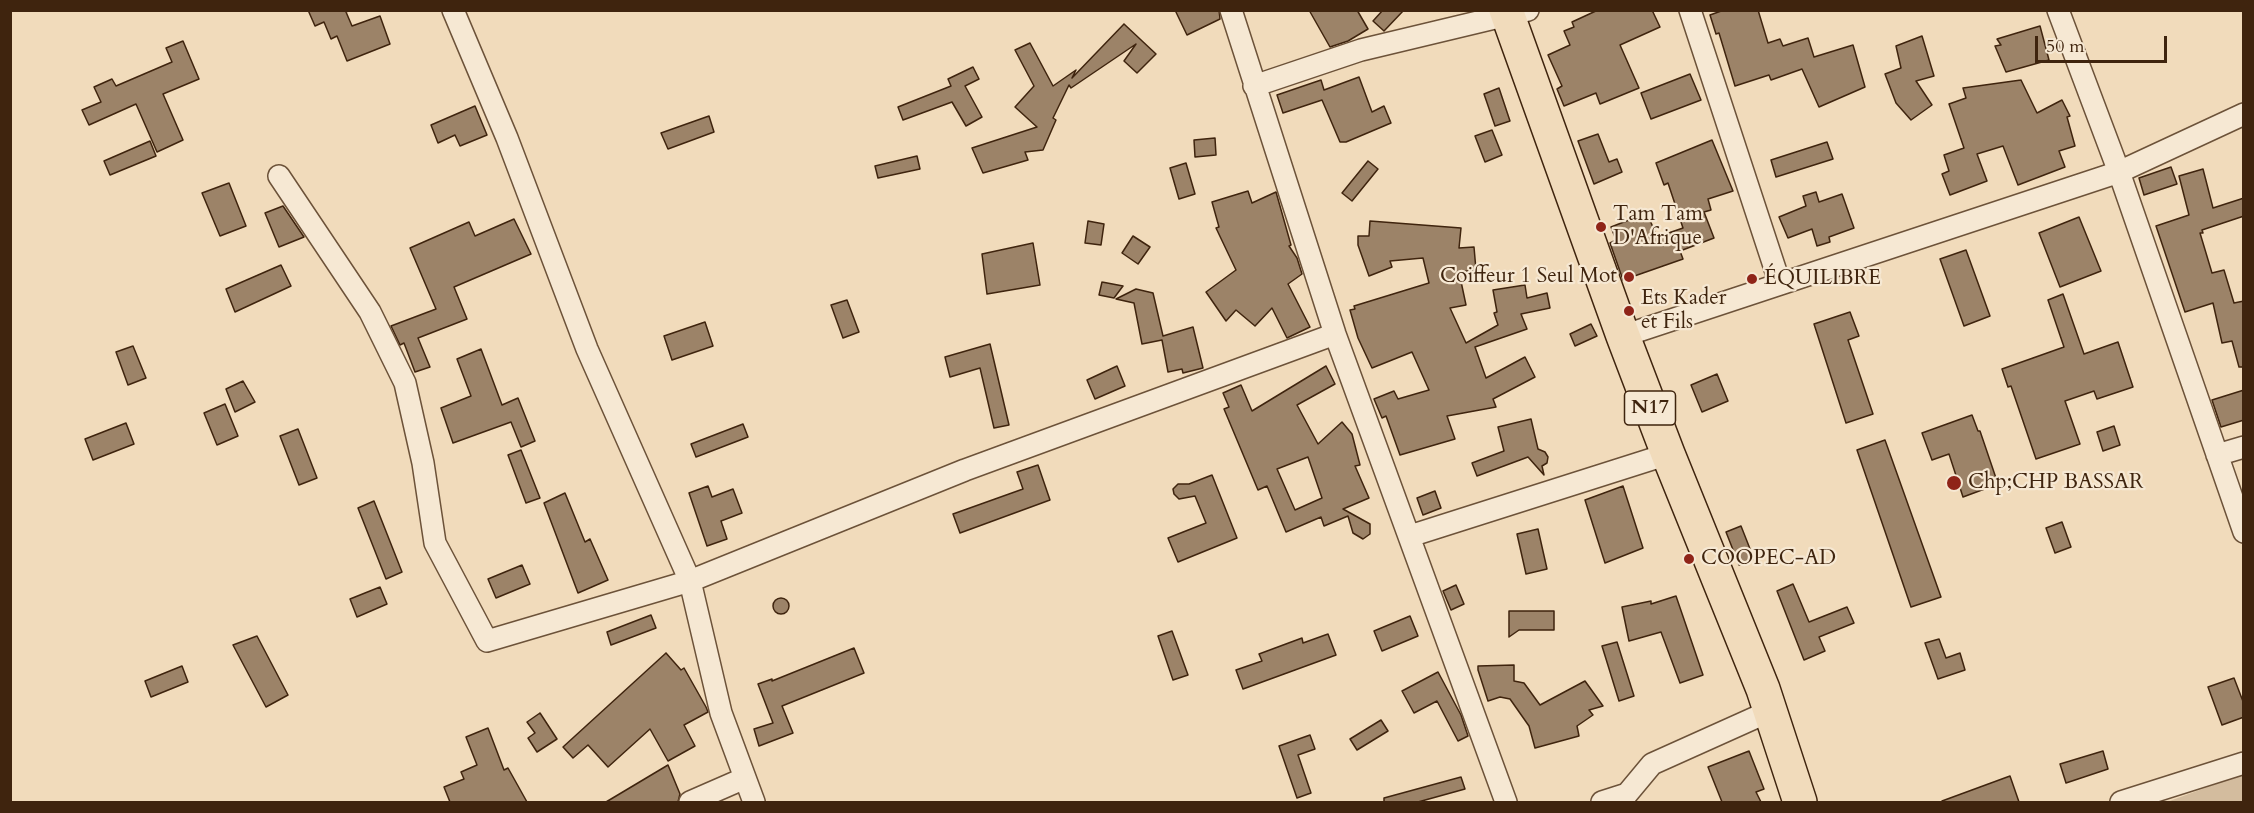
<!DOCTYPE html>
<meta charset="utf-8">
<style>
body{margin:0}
#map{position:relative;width:2254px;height:813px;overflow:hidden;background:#f1dbbb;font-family:Cardo,serif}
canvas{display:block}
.frame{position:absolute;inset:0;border:12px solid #3f240e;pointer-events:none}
.scale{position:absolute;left:2035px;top:36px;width:132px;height:27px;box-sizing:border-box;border:3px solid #3f240e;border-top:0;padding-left:8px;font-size:18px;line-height:21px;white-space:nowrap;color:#3f240e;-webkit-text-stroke:4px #f6e8d3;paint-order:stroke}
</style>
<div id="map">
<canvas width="2254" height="813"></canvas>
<div class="frame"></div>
<div class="scale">50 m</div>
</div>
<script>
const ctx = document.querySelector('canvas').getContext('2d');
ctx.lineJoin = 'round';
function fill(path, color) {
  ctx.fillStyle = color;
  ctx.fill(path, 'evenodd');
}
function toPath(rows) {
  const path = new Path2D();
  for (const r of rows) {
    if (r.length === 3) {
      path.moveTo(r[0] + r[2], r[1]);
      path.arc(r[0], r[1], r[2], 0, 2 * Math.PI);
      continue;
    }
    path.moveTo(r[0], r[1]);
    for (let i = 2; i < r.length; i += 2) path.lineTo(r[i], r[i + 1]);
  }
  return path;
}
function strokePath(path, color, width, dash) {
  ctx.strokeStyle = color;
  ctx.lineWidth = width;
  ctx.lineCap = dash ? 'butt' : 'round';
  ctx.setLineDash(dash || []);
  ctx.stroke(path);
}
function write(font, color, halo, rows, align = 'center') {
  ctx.font = font + ' Cardo,serif';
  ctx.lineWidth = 4.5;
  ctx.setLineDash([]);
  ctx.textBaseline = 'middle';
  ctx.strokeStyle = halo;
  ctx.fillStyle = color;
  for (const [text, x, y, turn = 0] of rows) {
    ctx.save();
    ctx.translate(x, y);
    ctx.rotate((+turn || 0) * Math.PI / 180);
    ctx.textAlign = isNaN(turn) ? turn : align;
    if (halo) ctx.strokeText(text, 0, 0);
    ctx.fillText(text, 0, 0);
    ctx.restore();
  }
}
fill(toPath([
 [2243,774,2243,802,2167,802]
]), '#d3bc9e');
const building = toPath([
 [308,10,350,10,346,12,352,26,380,16,390,44,347,61,337,36,331,39,324,22,315,26,308,10],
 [1175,10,1219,10,1220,19,1187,35,1175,10],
 [1309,10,1357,10,1368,29,1348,41,1330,47,1309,10],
 [1383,10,1404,10,1384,31,1373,21,1383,10],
 [1598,10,1652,10,1660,27,1620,45,1639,88,1600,104,1596,93,1564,106,1557,89,1562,86,1548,55,1570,45,1564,31,1574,27,1572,22,1598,10],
 [1724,10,1758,10,1768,43,1780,39,1783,46,1808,38,1814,57,1853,45,1865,87,1819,107,1802,69,1771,80,1769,75,1735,86,1719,33,1716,34,1710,15,1724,10],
 [1124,24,1156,54,1137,73,1124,61,1136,44,1071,88,1069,85,1053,118,1056,120,1043,150,1025,152,1028,160,983,173,972,148,1037,127,1015,107,1034,86,1015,50,1030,43,1053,86,1076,70,1072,78,1124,24],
 [2040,26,2049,60,2006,72,1995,46,2001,45,1997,39,2040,26],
 [1922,36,1934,76,1916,81,1932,105,1911,120,1896,103,1885,74,1901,68,1896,46,1922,36],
 [183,41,199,79,163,94,183,140,157,152,136,104,89,125,82,110,101,102,94,87,112,79,116,86,172,62,166,48,183,41],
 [973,67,979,79,965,86,982,117,966,126,952,102,903,120,898,107,951,86,948,79,973,67],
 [1690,74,1701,100,1651,119,1641,93,1690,74],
 [1359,77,1372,112,1384,106,1391,123,1346,142,1340,142,1322,100,1283,113,1277,95,1321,80,1324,90,1359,77],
 [2021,80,2037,113,2062,100,2070,116,2067,117,2075,146,2059,151,2065,167,2018,185,2003,146,1977,154,1987,181,1950,195,1942,174,1949,171,1944,155,1964,148,1949,104,1966,98,1963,88,2021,80],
 [1499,88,1510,121,1495,126,1484,94,1499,88],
 [475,106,487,135,460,146,455,135,438,143,431,125,475,106],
 [709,116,714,132,668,149,661,133,709,116],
 [1492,130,1502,155,1485,162,1475,136,1492,130],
 [1598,134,1609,162,1617,159,1622,172,1594,184,1578,141,1598,134],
 [1215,138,1216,155,1195,157,1194,140,1215,138],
 [1712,140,1733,191,1708,199,1711,210,1704,212,1714,238,1680,251,1683,259,1623,280,1610,243,1616,240,1611,227,1647,213,1657,237,1683,228,1668,183,1664,185,1656,163,1712,140],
 [150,141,156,156,110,175,104,161,150,141],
 [1827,142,1833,159,1776,177,1771,160,1827,142],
 [917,156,920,169,878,178,875,166,917,156],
 [1368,161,1378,169,1352,201,1342,193,1368,161],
 [1186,163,1195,194,1179,199,1170,168,1186,163],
 [2171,167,2177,184,2144,195,2139,178,2171,167],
 [2203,169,2213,208,2244,198,2244,216,2202,230,2203,233,2200,233,2212,273,2224,270,2234,303,2244,301,2244,367,2239,367,2232,341,2222,343,2213,303,2185,312,2156,226,2189,215,2179,176,2203,169],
 [229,183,246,226,220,236,202,193,229,183],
 [1248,191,1252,203,1276,192,1291,245,1289,246,1297,258,1302,274,1288,284,1310,327,1287,338,1272,308,1255,326,1236,310,1226,321,1206,292,1236,270,1216,228,1219,227,1212,202,1248,191],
 [1816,192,1819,202,1842,194,1854,228,1829,237,1830,242,1817,246,1812,229,1788,238,1779,217,1806,206,1803,196,1816,192],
 [283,206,304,237,279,247,265,213,283,206],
 [2079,217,2101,271,2060,287,2039,233,2079,217],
 [514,219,531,254,454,287,467,319,418,338,430,367,415,372,404,343,400,345,391,326,436,309,410,248,469,222,475,236,514,219],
 [1088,221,1104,224,1101,245,1085,243,1088,221],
 [1370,221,1461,228,1459,248,1474,247,1476,270,1459,272,1466,305,1450,308,1466,343,1498,325,1494,313,1497,312,1493,290,1525,285,1527,298,1547,293,1550,308,1521,314,1527,329,1475,347,1486,378,1525,357,1535,377,1493,399,1496,407,1447,416,1455,439,1400,455,1386,416,1382,418,1374,399,1394,391,1398,399,1429,390,1412,352,1372,368,1358,338,1350,310,1355,309,1354,306,1429,283,1423,258,1390,261,1392,267,1369,276,1358,245,1358,236,1369,236,1370,221],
 [1133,236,1150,247,1138,264,1122,253,1133,236],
 [1033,243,1040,285,987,294,982,254,1033,243],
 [1966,250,1990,316,1964,326,1940,259,1966,250],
 [281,265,291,286,235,312,226,289,281,265],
 [1102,282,1123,286,1114,298,1099,295,1102,282],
 [1136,289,1153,293,1163,336,1193,327,1203,368,1183,373,1182,369,1168,372,1162,340,1142,344,1134,303,1116,299,1136,289],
 [2063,294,2084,354,2118,342,2133,387,2097,399,2094,391,2065,401,2080,444,2036,459,2011,386,2008,387,2002,369,2064,347,2048,300,2063,294],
 [847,300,859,332,843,338,831,305,847,300],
 [1850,312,1859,336,1848,340,1873,414,1846,423,1814,324,1850,312],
 [705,322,713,346,672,360,664,336,705,322],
 [1591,324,1597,336,1575,346,1570,334,1591,324],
 [990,344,1009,425,994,428,980,368,950,377,945,357,990,344],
 [133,346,146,378,128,385,116,352,133,346],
 [481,349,502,405,518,398,535,441,521,447,511,422,453,443,441,408,471,396,457,359,481,349],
 [1117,366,1125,386,1095,399,1087,380,1117,366],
 [1326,366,1335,384,1297,405,1318,444,1342,422,1352,434,1360,465,1355,466,1369,498,1343,509,1370,524,1370,534,1363,539,1353,533,1348,516,1324,526,1321,517,1286,532,1267,486,1258,490,1224,409,1229,407,1223,393,1241,385,1252,411,1326,366],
 [1308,457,1322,498,1295,510,1277,469,1308,457],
 [1717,374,1728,401,1702,412,1691,385,1717,374],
 [243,381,255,402,235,412,226,389,243,381],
 [2244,390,2244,420,2221,427,2212,400,2244,390],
 [225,404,238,436,217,445,204,413,225,404],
 [1972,415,1978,431,1980,431,1998,484,1963,497,1949,454,1932,460,1922,433,1972,415],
 [1531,419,1538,449,1545,452,1548,457,1547,463,1542,466,1544,475,1528,457,1477,476,1472,463,1504,451,1498,427,1531,419],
 [126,423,134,444,93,460,85,439,126,423],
 [743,424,748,437,696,457,691,444,743,424],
 [2114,426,2120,445,2103,451,2097,432,2114,426],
 [298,429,317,478,299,485,280,436,298,429],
 [1885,440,1941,597,1911,607,1857,450,1885,440],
 [521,450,540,498,526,503,508,455,521,450],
 [1038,465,1050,500,960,533,953,514,1023,489,1017,472,1038,465],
 [1212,475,1237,538,1178,562,1168,538,1206,523,1195,496,1179,499,1174,494,1173,489,1178,484,1189,484,1212,475],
 [708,486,712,497,733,489,742,513,721,521,727,539,707,546,689,493,708,486],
 [1623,486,1643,548,1605,563,1585,500,1623,486],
 [1435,491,1441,508,1423,515,1417,498,1435,491],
 [565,493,585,542,590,539,608,580,578,593,544,503,565,493],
 [374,501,402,572,386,579,358,508,374,501],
 [2062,522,2071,547,2055,553,2046,528,2062,522],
 [1741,526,1754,559,1739,565,1726,532,1741,526],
 [1538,529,1547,569,1526,574,1517,534,1538,529],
 [522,565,530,584,496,598,488,579,522,565],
 [1793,584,1809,622,1847,607,1854,623,1819,637,1825,651,1804,660,1777,591,1793,584],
 [1456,585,1464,604,1451,610,1443,591,1456,585],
 [380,587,387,604,357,617,350,599,380,587],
 [1676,596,1703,675,1680,683,1661,632,1629,641,1622,607,1651,601,1651,604,1676,596],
 [781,606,8],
 [1509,611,1554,611,1554,630,1519,630,1509,637,1509,611],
 [651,615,656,628,611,645,607,632,651,615],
 [1410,616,1418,636,1382,651,1374,631,1410,616],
 [1172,631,1188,675,1173,680,1158,636,1172,631],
 [1328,634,1336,655,1243,689,1236,670,1262,661,1259,654,1302,638,1303,643,1328,634],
 [257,636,288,695,266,707,233,645,257,636],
 [1939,639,1946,658,1960,653,1965,670,1938,679,1925,643,1939,639],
 [1617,642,1634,696,1619,701,1602,646,1617,642],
 [854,648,864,673,782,706,793,733,759,746,754,729,773,723,758,684,772,679,772,681,854,648],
 [666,653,681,670,684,668,706,707,708,712,684,725,695,746,668,761,650,729,608,767,588,745,573,758,563,747,666,653],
 [1514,665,1514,681,1524,683,1540,705,1585,681,1603,706,1589,710,1593,715,1577,726,1579,736,1535,748,1529,726,1510,699,1500,697,1488,701,1478,670,1478,666,1514,665],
 [182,666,188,682,151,697,145,681,182,666],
 [1438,672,1461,715,1468,736,1458,741,1437,701,1414,713,1402,691,1438,672],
 [2234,678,2244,704,2244,717,2222,725,2208,687,2234,678],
 [540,713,557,739,537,752,528,738,535,733,527,722,540,713],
 [1381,720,1388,731,1357,750,1350,739,1381,720],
 [488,728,504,770,508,768,527,802,450,802,444,787,464,779,461,772,477,765,466,737,488,728],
 [1310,735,1315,749,1298,755,1311,793,1297,798,1279,746,1310,735],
 [1749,751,1764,789,1756,792,1761,802,1722,802,1708,767,1749,751],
 [2103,751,2108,769,2066,783,2060,764,2103,751],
 [668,765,680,794,678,802,606,802,668,765],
 [2010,776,2019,802,1942,802,1942,801,2010,776],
 [1461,777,1465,789,1418,802,1384,802,1384,798,1461,777]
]);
fill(building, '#9c8368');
strokePath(building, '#3f240e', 1.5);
const minor = toPath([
 [453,10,507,138,587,349,690,581,721,713,754,802],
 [1231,10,1335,334,1506,802],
 [1690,10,1780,284],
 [2058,10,2119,172,2244,532],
 [1254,86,1361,50,1528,10],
 [279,176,370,312,405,383,423,463,435,543,487,641,690,581,965,470,1335,334],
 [1623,336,2119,172,2244,114],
 [2217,455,2244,447],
 [1410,536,1668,454],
 [690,802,745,778],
 [1602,802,1627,794,1652,764,1770,711],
 [2121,802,2244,763]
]);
const primary = toPath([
 [1506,10,1623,336,1668,454,1763,689,1800,802]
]);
strokePath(minor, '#6c5239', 24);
strokePath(primary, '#3f240e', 36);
strokePath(minor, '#f6e8d3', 21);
strokePath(primary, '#f1dbbb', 33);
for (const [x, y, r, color] of [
 [1601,227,6,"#8f2418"],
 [1629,277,6,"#8f2418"],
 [1752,279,6,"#8f2418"],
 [1629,311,6,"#8f2418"],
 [1954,483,8,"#8f2418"],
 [1689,559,6,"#8f2418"]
]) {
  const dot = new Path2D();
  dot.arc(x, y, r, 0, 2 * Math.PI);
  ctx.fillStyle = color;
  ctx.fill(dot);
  strokePath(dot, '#f6e8d3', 2);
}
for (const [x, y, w] of [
 [1650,408,51]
]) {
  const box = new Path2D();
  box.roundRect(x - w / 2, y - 17, w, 34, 4.5);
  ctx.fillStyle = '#f6e8d3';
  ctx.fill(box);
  strokePath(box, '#3f240e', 1.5);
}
write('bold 20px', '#3f240e', null, [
 ["N17",1650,408]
]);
write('21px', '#3f240e', '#f6e8d3', [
 ["Tam Tam",1613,215],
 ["D'Afrique",1613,239],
 ["Coiffeur 1 Seul Mot",1617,277,"right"],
 ["ÉQUILIBRE",1764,279],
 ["Ets Kader",1641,299],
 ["et Fils",1641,323],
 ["Chp;CHP BASSAR",1968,483],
 ["COOPEC-AD",1701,559]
], 'left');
</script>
